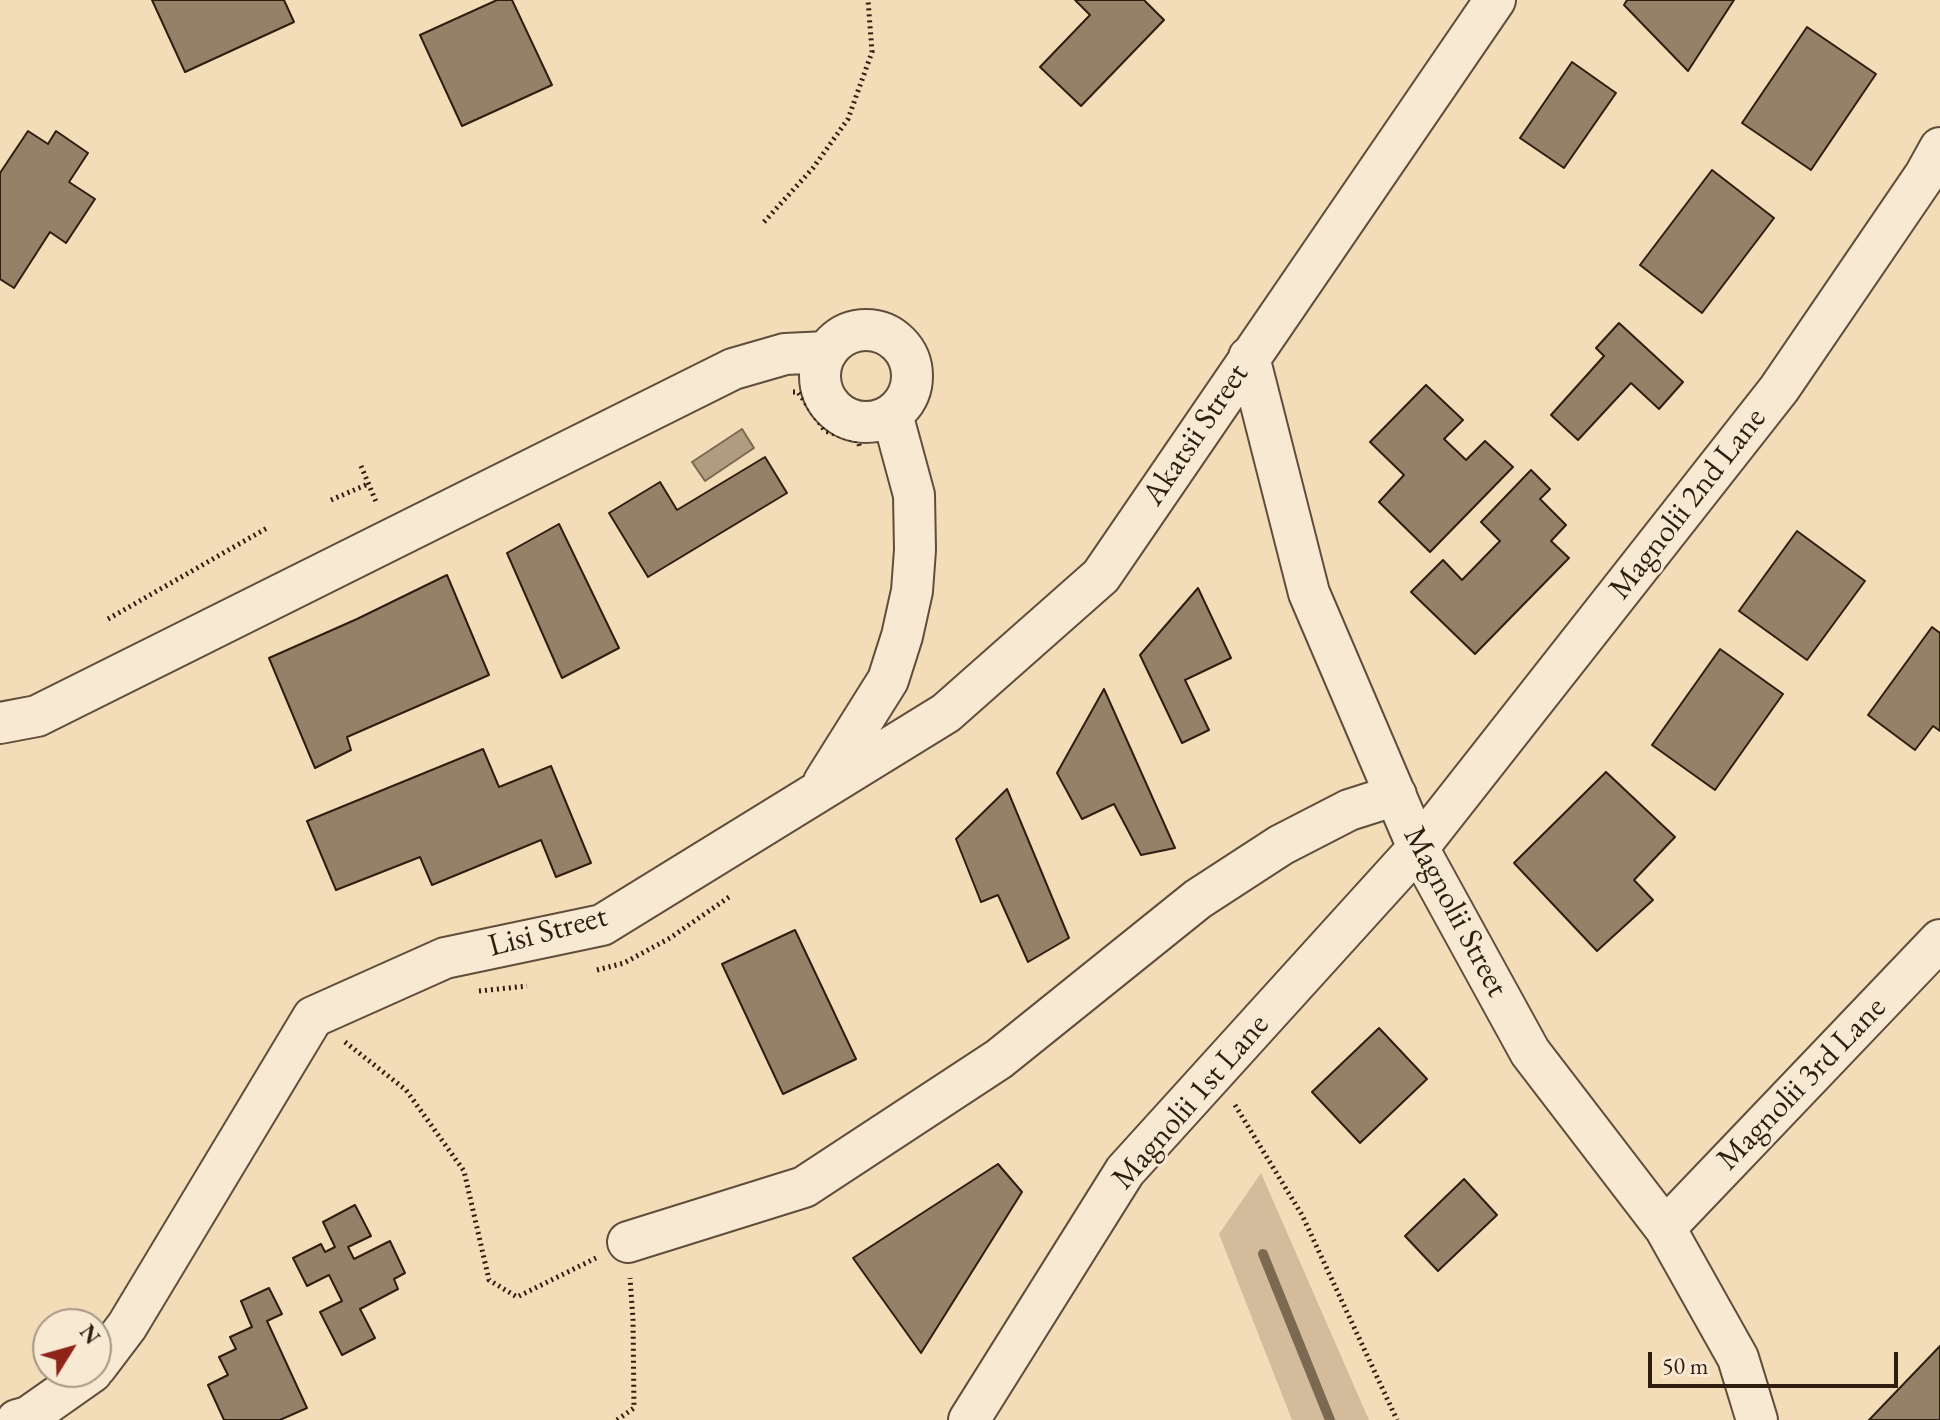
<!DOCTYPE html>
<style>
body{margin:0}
#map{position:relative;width:1940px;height:1420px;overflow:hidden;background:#f3ddb9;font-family:"EB Garamond",serif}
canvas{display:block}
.north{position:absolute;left:32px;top:1308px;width:80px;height:80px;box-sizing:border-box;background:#f7e9d2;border:2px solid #a79784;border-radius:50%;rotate:53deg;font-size:22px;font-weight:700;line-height:32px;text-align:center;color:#2f1d0f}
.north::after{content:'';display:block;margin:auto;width:28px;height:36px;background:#8f2418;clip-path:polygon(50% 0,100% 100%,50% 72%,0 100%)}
.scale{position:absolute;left:1648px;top:1352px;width:250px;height:36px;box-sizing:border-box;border:4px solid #2f1d0f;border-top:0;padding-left:10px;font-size:24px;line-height:28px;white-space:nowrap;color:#2f1d0f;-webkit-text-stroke:6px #f7e9d2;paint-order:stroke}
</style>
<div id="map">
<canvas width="1940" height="1420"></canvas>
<div class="north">N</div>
<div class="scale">50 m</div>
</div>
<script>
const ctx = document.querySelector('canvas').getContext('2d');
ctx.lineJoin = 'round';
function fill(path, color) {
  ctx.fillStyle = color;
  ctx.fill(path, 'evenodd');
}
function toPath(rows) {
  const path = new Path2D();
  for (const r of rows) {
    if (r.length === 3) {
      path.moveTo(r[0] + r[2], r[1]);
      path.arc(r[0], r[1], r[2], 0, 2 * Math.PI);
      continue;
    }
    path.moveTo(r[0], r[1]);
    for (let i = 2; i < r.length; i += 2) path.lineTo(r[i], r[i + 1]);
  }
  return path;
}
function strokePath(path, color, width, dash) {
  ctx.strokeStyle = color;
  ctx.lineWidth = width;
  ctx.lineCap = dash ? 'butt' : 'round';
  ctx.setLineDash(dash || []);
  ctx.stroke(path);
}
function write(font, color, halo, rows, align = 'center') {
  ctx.font = font + ' "EB Garamond",serif';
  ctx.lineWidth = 6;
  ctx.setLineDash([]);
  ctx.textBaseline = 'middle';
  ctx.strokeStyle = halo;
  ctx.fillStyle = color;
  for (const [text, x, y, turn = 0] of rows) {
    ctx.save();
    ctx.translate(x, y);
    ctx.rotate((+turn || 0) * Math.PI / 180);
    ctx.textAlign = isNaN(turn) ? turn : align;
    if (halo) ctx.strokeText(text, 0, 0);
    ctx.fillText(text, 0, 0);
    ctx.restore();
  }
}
fill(toPath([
 [1261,1173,1369,1420,1292,1420,1219,1234]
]), '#d2bc9c');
const water = toPath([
 [742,429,754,448,705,481,692,462,742,429]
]);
fill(water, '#b09c7f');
strokePath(water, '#7c6952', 2);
strokePath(toPath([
 [1263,1254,1330,1420]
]), '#7c6952', 10);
const building = toPath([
 [152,0,284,0,294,22,185,72,152,0],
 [497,0,512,0,552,85,462,126,420,35,497,0],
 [1075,0,1144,0,1164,20,1081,106,1040,67,1090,15,1075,0],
 [1627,0,1734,0,1688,71,1624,5,1627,0],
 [1807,27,1876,74,1811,170,1742,123,1807,27],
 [1572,62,1616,93,1564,168,1520,138,1572,62],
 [28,131,48,144,56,131,88,153,69,182,95,199,66,243,50,232,14,288,0,279,0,173,28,131],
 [1712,170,1774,218,1702,313,1640,265,1712,170],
 [1619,323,1683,382,1659,409,1631,383,1578,440,1551,415,1604,356,1596,348,1619,323],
 [1426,385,1463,420,1444,439,1466,460,1485,441,1513,467,1430,552,1379,502,1404,475,1370,442,1426,385],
 [765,457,787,493,648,577,609,513,660,482,677,510,765,457],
 [1531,470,1550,489,1540,499,1566,525,1551,541,1569,558,1475,654,1411,592,1443,560,1462,580,1500,541,1481,522,1531,470],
 [559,524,619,648,562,678,507,553,559,524],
 [1797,531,1865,581,1807,660,1739,611,1797,531],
 [447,575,489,675,347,737,351,750,315,768,269,658,357,619,447,575],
 [1198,588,1231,658,1185,680,1209,730,1182,743,1140,655,1198,588],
 [1932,627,1940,633,1940,731,1933,726,1915,750,1868,715,1932,627],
 [1720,649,1783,694,1715,790,1652,745,1720,649],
 [1104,689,1175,848,1141,855,1114,804,1082,819,1057,773,1104,689],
 [483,749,499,787,551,766,591,863,556,877,541,840,432,885,420,857,336,890,307,821,483,749],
 [1606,772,1675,837,1634,880,1653,900,1597,951,1514,863,1606,772],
 [1007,789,1069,938,1028,962,998,895,981,902,956,839,1007,789],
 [795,930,856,1059,783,1094,722,964,795,930],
 [1379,1028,1427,1079,1360,1143,1312,1092,1379,1028],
 [998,1164,1022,1192,921,1353,853,1258,998,1164],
 [1464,1179,1497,1215,1438,1271,1405,1236,1464,1179],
 [355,1205,371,1236,348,1247,354,1259,390,1241,405,1273,394,1279,398,1289,360,1309,375,1338,342,1355,320,1312,342,1301,329,1275,307,1286,293,1258,321,1244,325,1252,335,1247,323,1222,355,1205],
 [269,1288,282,1314,267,1321,307,1408,280,1420,224,1420,208,1385,228,1375,219,1357,236,1349,230,1337,252,1327,241,1301,269,1288],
 [1940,1346,1940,1420,1869,1420,1940,1346]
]);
fill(building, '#958167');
strokePath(building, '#2f1d0f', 2);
const minor = toPath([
 [866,376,46],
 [1249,357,1309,593,1418,848,1530,1052,1665,1228,1738,1358,1757,1420],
 [0,723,37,716,733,369,785,354,827,352],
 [824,782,888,680,902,636,912,591,915,550,914,495,892,414],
 [1665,1228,1940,940],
 [628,1242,804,1187,999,1059,1198,899,1281,845,1349,810,1396,795],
 [96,1367,127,1326,313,1017,445,958,602,925,946,713,1101,576,1495,0],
 [17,1420,28,1417,92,1372],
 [969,1420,1125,1171,1418,848,1779,389,1925,175,1940,148]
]);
strokePath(minor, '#604d3a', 44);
strokePath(toPath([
 [764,222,813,168,848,119,872,52,868,0],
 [793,392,798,392,825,431,858,441,860,448],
 [361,466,377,504],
 [331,500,368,484],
 [108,619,267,528],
 [597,970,624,963,670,938,732,895],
 [479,991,527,986],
 [345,1042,406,1090,464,1171,489,1280,517,1297,596,1258],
 [1235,1105,1302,1215,1397,1420],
 [617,1420,634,1408,633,1319,630,1278]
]), '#2f1d0f', 5, [2, 4]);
strokePath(minor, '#f7e9d2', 40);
write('32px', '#2f1d0f', '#f7e9d2', [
 ["Akatsii Street",1196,435,-56],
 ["Magnolii 2nd Lane",1688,504,-52],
 ["Magnolii Street",1455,912,62],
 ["Lisi Street",548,932,-15],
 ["Magnolii 3rd Lane",1802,1084,-46],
 ["Magnolii 1st Lane",1191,1102,-49]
]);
</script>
